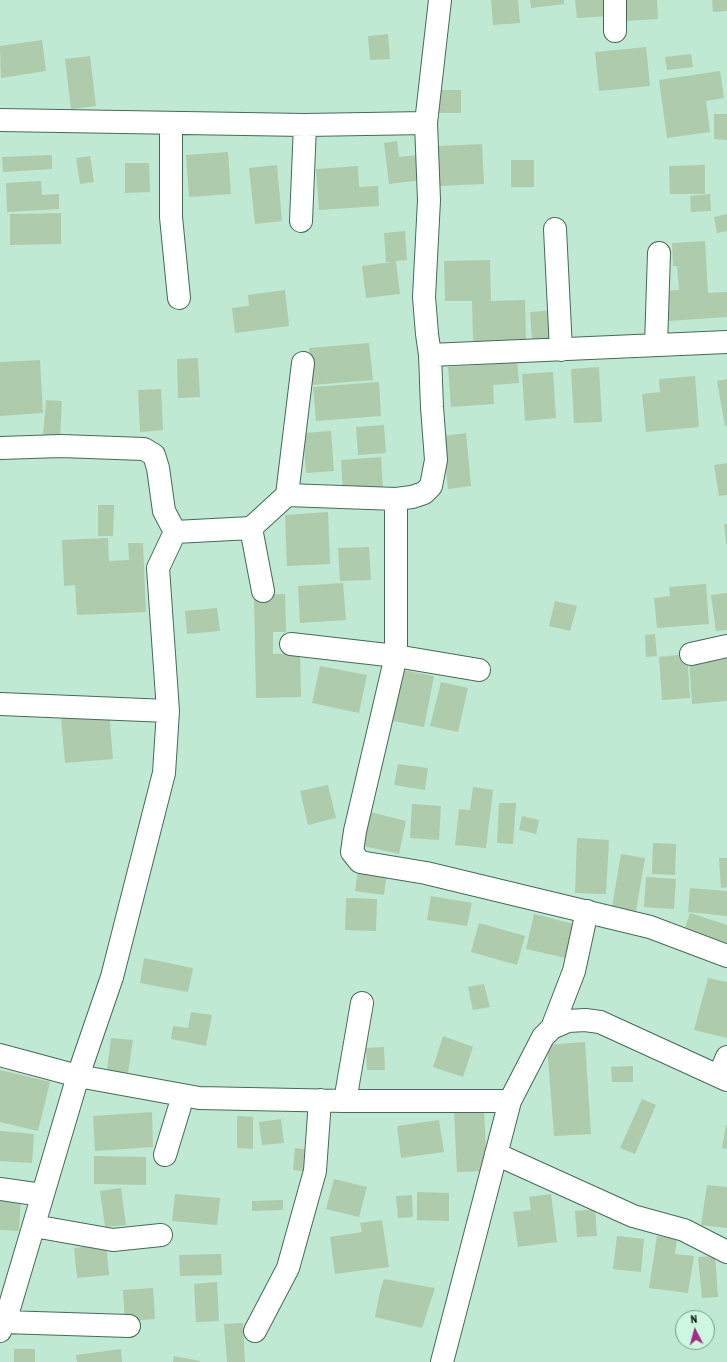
<!DOCTYPE html>
<style>
body{margin:0}
#map{position:relative;width:727px;height:1362px;overflow:hidden;background:#bfe9d3;font-family:"Archivo Narrow",sans-serif}
canvas{display:block}
.north{position:absolute;left:675px;top:1310px;width:40px;height:40px;box-sizing:border-box;background:#ccf7e0;border:1px solid #7b9a8a;border-radius:50%;rotate:354deg;font-size:11px;font-weight:700;line-height:16px;text-align:center;color:#020f08}
.north::after{content:'';display:block;margin:auto;width:14px;height:18px;background:#a52c82;clip-path:polygon(50% 0,100% 100%,50% 72%,0 100%)}
</style>
<div id="map">
<canvas width="727" height="1362"></canvas>
<div class="north">N</div>
</div>
<script>
const ctx = document.querySelector('canvas').getContext('2d');
ctx.lineJoin = 'round';
function fill(path, color) {
  ctx.fillStyle = color;
  ctx.fill(path, 'evenodd');
}
function toPath(rows) {
  const path = new Path2D();
  for (const r of rows) {
    path.moveTo(r[0], r[1]);
    for (let i = 2; i < r.length; i += 2) path.lineTo(r[i], r[i + 1]);
  }
  return path;
}
function strokePath(path, color, width, dash) {
  ctx.strokeStyle = color;
  ctx.lineWidth = width;
  ctx.lineCap = dash ? 'butt' : 'round';
  ctx.setLineDash(dash || []);
  ctx.stroke(path);
}
fill(toPath([
 [491,0,518,0,520,23,493,25],
 [530,0,564,0,564,4,531,8],
 [575,0,609,0,610,16,577,18],
 [623,0,657,0,658,19,624,21],
 [712,0,727,0,727,11,713,12],
 [388,34,390,59,370,60,368,36],
 [42,40,46,71,1,78,0,46],
 [646,47,650,86,599,91,595,52],
 [691,54,693,67,667,70,665,57],
 [90,56,96,106,71,109,65,59],
 [720,71,724,98,706,101,710,132,667,138,659,80],
 [437,90,461,90,461,113,438,113],
 [714,114,727,114,727,140,714,139],
 [397,141,399,157,419,155,423,180,389,184,384,143],
 [482,144,484,184,440,186,437,146],
 [228,152,231,194,189,197,186,155],
 [52,155,52,169,3,172,2,157],
 [90,156,94,182,80,184,76,158],
 [511,160,534,160,534,187,511,187],
 [125,163,149,163,150,192,125,193],
 [277,165,282,221,255,224,249,168],
 [705,165,705,194,670,194,669,166],
 [358,166,359,187,378,186,379,206,319,210,316,169],
 [41,181,42,195,59,194,59,209,7,212,6,183],
 [710,194,711,211,691,212,690,196],
 [61,213,61,244,10,245,10,214],
 [727,214,727,231,717,233,714,217],
 [405,231,407,260,396,261,400,294,366,298,362,266,392,262,386,262,384,233],
 [705,241,708,293,727,292,727,317,669,321,667,291,679,290,677,266,673,266,672,243],
 [490,260,491,301,525,300,526,341,473,342,472,301,445,301,444,261],
 [285,290,289,326,235,333,232,308,249,306,248,295],
 [556,310,558,340,532,342,530,312],
 [369,343,373,380,312,385,309,348],
 [198,358,200,397,178,398,177,359],
 [517,359,519,383,493,385,494,404,451,407,448,367,495,364,495,360],
 [40,360,43,413,0,416,0,362],
 [599,367,602,422,574,423,571,369],
 [553,372,556,418,525,421,522,374],
 [695,376,699,427,646,432,642,394,660,392,659,379],
 [727,379,727,426,725,426,717,381],
 [379,382,381,416,316,421,313,387],
 [161,389,163,430,140,432,138,390],
 [46,400,62,401,60,437,43,436],
 [384,425,386,453,358,455,356,427],
 [331,431,334,471,306,473,303,433],
 [466,433,471,486,448,489,442,436],
 [381,457,383,489,343,491,341,460],
 [727,463,727,495,719,496,714,465],
 [98,505,114,505,113,536,98,536],
 [328,512,330,564,287,566,285,515],
 [724,524,727,524,727,544,726,544],
 [108,538,109,561,129,560,128,543,143,543,146,612,77,615,75,585,64,586,62,540],
 [369,547,371,580,340,581,338,548],
 [343,583,346,620,300,623,298,586],
 [706,584,709,624,657,628,654,598,670,596,669,587],
 [727,593,727,630,716,631,711,595],
 [285,594,286,632,273,632,273,654,300,653,301,697,256,698,254,595],
 [555,601,577,606,570,631,549,626],
 [217,608,220,631,187,634,185,611],
 [655,634,657,656,646,657,645,635],
 [687,654,690,698,662,700,659,657],
 [727,656,727,701,692,704,689,659],
 [320,666,367,675,359,713,312,703],
 [403,670,434,676,424,727,393,721],
 [441,682,468,688,458,732,430,726],
 [109,712,113,759,65,763,61,717],
 [398,764,428,768,425,790,394,785],
 [328,785,336,818,308,825,300,791],
 [473,787,493,790,486,848,455,845,459,809,470,810],
 [499,803,516,803,513,844,497,843],
 [412,804,441,806,439,840,410,838],
 [370,812,406,821,399,854,363,846],
 [522,816,539,820,536,834,519,830],
 [577,838,609,840,606,894,575,893],
 [653,843,676,844,675,875,652,874],
 [621,854,645,858,636,911,612,907],
 [719,858,727,858,727,887,721,888],
 [358,869,387,873,384,895,355,891],
 [646,877,676,879,674,909,644,907],
 [690,888,727,891,727,916,688,912],
 [431,896,472,903,467,926,427,920],
 [346,898,377,899,376,931,345,930],
 [690,913,727,925,727,946,683,933],
 [534,914,578,925,570,959,526,949],
 [479,923,525,936,517,965,471,952],
 [144,958,193,968,188,992,140,983],
 [708,978,727,982,727,1038,694,1030],
 [484,984,490,1007,473,1010,468,987],
 [191,1012,212,1015,206,1046,171,1039,173,1026,188,1028],
 [443,1036,473,1047,463,1077,433,1067],
 [111,1038,133,1040,128,1073,107,1070],
 [585,1042,591,1134,554,1136,547,1045],
 [384,1047,385,1070,367,1070,366,1048],
 [633,1066,633,1082,612,1082,611,1067],
 [0,1070,50,1082,38,1131,0,1122],
 [642,1099,656,1105,635,1154,620,1148],
 [484,1108,487,1171,457,1172,454,1110],
 [152,1112,153,1147,95,1151,93,1116],
 [237,1116,253,1117,253,1149,237,1148],
 [281,1119,284,1143,262,1145,259,1122],
 [439,1120,444,1152,401,1158,397,1126],
 [726,1125,727,1125,727,1149,722,1148],
 [0,1131,34,1134,32,1163,0,1161],
 [295,1148,311,1150,309,1172,293,1170],
 [94,1156,146,1157,146,1185,94,1184],
 [334,1179,367,1187,359,1217,326,1209],
 [707,1185,727,1187,727,1228,701,1225],
 [121,1188,126,1225,105,1227,100,1191],
 [417,1192,449,1193,449,1221,417,1220],
 [175,1194,220,1198,217,1225,172,1221],
 [551,1194,557,1242,518,1247,513,1212,531,1210,529,1197],
 [412,1195,413,1217,398,1218,396,1196],
 [0,1197,21,1198,19,1231,0,1230],
 [283,1200,283,1210,252,1211,252,1201],
 [595,1209,597,1236,577,1237,575,1211],
 [382,1220,389,1267,335,1274,330,1237,362,1232,360,1223],
 [617,1236,644,1239,641,1272,613,1269],
 [657,1236,677,1238,675,1254,694,1256,688,1293,649,1288],
 [106,1244,109,1275,77,1278,74,1248],
 [221,1254,222,1275,180,1276,179,1255],
 [715,1256,718,1297,702,1298,698,1257],
 [384,1279,435,1288,422,1328,375,1317,380,1291],
 [217,1282,219,1321,196,1322,194,1284],
 [153,1288,155,1319,125,1321,123,1290],
 [243,1323,245,1362,227,1362,224,1324],
 [14,1349,35,1349,35,1362,14,1362],
 [121,1349,122,1362,77,1362,76,1355],
 [174,1356,200,1361,200,1362,173,1362]
]), '#aecbab');
const minor = toPath([
 [615,0,615,31],
 [0,120,305,125,426,123,429,200,424,297,427,334,430,355],
 [426,123,440,0],
 [171,124,171,217,179,298],
 [301,221,305,125],
 [555,229,561,350],
 [656,345,659,253],
 [0,448,61,446,144,449,154,455,158,468,164,511,175,532,251,528,287,495,396,499,412,497,424,493,431,486,436,460,432,407,430,355,727,342],
 [287,495,303,363],
 [396,499,396,656,355,831,352,852,360,862,426,873,650,927,727,956],
 [251,528,263,591],
 [291,644,396,656,479,670],
 [691,654,727,646],
 [0,704,168,711],
 [552,1028,574,971,587,911],
 [0,1055,78,1076,199,1098,345,1101,510,1101],
 [719,1076,727,1057],
 [345,1101,362,1003],
 [496,1154,633,1216,684,1230,727,1252],
 [165,1155,183,1096],
 [0,1189,42,1195],
 [34,1226,113,1240,161,1235],
 [4,1322,129,1326],
 [0,1331,8,1312,78,1076,112,977,164,773,168,711,158,568,175,532],
 [255,1331,288,1268,315,1171,320,1100],
 [442,1362,510,1101,543,1037,552,1028,568,1021,585,1020,600,1022,727,1080]
]);
strokePath(minor, '#456b58', 24);
strokePath(minor, '#fff', 22);
</script>
